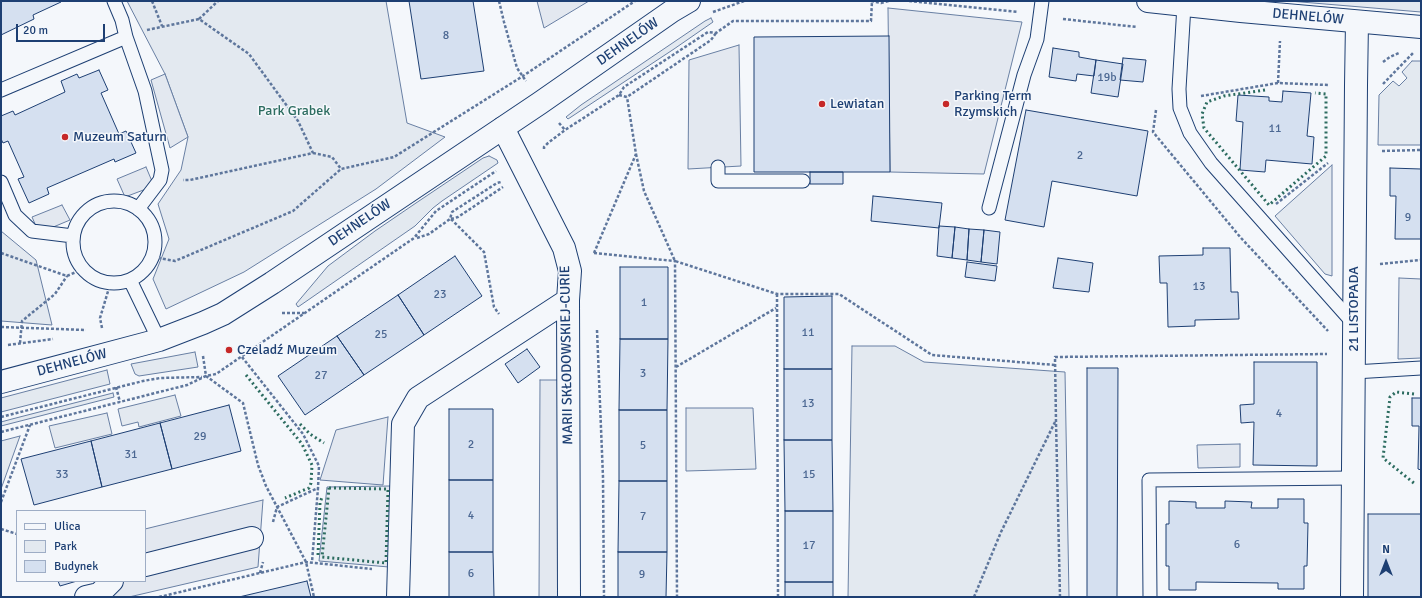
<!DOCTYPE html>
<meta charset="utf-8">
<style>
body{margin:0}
#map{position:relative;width:1422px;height:598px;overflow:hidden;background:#f4f7fb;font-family:Signika,sans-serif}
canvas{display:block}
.frame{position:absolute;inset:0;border:2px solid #1d3f73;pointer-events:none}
.legend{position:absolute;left:16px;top:510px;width:130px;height:72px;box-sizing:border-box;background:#f4f7fb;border:1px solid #9eadc5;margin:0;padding:5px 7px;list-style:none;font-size:12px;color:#1d3f73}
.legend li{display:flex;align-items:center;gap:8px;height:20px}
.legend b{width:20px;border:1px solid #9eadc5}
.north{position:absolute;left:1366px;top:542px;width:40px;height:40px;-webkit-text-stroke:3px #f4f7fb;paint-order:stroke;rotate:0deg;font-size:11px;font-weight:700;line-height:16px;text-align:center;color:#1d3f73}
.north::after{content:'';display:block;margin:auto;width:14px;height:18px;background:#1d3f73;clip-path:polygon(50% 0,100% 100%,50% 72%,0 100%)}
.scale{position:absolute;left:16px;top:24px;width:89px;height:18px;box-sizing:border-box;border:2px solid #1d3f73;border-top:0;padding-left:5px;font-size:12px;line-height:14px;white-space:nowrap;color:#1d3f73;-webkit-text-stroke:3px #f4f7fb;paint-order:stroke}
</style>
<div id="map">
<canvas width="1422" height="598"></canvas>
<div class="frame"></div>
<ul class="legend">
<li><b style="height:5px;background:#f4f7fb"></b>Ulica</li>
<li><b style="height:11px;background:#e3e9f0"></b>Park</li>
<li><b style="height:11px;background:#d5e0f0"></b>Budynek</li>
</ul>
<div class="north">N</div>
<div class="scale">20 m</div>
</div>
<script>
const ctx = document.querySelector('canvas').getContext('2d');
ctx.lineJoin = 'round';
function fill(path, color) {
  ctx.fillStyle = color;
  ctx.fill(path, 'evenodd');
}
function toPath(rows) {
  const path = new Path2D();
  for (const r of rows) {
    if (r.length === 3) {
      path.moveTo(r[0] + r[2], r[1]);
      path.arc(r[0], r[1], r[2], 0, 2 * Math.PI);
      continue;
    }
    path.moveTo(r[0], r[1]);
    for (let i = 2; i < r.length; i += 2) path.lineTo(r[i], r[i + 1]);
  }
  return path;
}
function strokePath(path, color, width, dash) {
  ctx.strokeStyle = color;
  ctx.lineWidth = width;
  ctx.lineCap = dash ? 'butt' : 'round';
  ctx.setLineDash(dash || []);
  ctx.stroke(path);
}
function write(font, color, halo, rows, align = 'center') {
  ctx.font = font + ' Signika,sans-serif';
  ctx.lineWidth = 3;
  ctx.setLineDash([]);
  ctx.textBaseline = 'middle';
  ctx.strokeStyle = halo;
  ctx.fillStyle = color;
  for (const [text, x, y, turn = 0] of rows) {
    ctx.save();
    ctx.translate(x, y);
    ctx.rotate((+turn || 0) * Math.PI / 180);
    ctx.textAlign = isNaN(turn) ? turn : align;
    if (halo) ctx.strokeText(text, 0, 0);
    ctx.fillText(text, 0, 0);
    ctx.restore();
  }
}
const green = toPath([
 [127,1,386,1,407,123,445,137,376,189,244,272,166,309,153,279,169,239,158,204,181,170,188,137,165,74,127,1],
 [1289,1,1421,1,1421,12,1289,1],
 [711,18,713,22,674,49,568,119,566,117,581,105,705,21,711,18],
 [1412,61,1421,61,1421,145,1378,145,1379,95,1393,81,1399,86,1407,78,1402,72,1412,61],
 [489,156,497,160,498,163,442,201,433,208,415,226,298,307,296,304,328,266,375,231,416,203,483,158,489,156],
 [1332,165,1332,276,1325,274,1275,216,1332,165],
 [1,231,36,260,52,325,1,321,1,231],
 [852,346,895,346,924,362,1065,372,1069,597,848,597,852,346],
 [195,352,198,367,139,376,135,374,131,364,195,352],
 [107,370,110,384,1,412,1,398,107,370],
 [113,393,114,397,1,426,1,422,12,419,113,393],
 [175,395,181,416,139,427,138,422,122,426,118,409,175,395],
 [686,408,753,408,756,469,686,471,686,408],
 [107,413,112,434,55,448,49,426,107,413],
 [20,436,1,489,1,441,20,436],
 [390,486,389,567,319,561,327,487,390,486]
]);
fill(green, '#e3e9f0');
strokePath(green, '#687fa3', 1);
const parking = toPath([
 [537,1,589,1,544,28,537,1],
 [888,8,1022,22,984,174,890,172,888,8],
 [739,45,741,166,688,169,689,60,739,45],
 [165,74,188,137,170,148,151,80,165,74],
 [146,167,154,186,125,197,117,179,146,167],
 [62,205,70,220,39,233,32,217,62,205],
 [1399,278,1421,279,1421,358,1398,359,1399,278],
 [540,380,561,380,562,597,539,597,540,380],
 [388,417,383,485,320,480,336,430,388,417],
 [1240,444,1240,467,1198,468,1197,445,1240,444],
 [263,500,258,567,129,597,113,597,112,581,145,581,145,529,263,500]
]);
fill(parking, '#e3e8f0');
strokePath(parking, '#687fa3', 1);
const building = toPath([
 [1,1,60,1,61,2,33,15,34,19,1,35,1,1],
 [409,1,473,1,484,71,421,79,409,1],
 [889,36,890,172,754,172,754,37,889,36],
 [1053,48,1079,52,1079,57,1096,60,1094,76,1077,74,1076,81,1049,77,1053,48],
 [1123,58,1146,60,1143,82,1120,80,1123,58],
 [1096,60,1123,64,1118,97,1091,93,1096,60],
 [99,70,108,90,101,93,119,134,126,131,136,153,115,162,114,159,47,188,49,194,29,203,18,179,24,177,8,141,3,143,1,139,1,116,13,111,15,115,65,92,61,81,77,74,79,78,99,70],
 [1283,91,1311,93,1307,136,1314,137,1312,164,1266,160,1265,172,1240,170,1243,122,1236,121,1238,95,1269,97,1269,101,1282,102,1283,91],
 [1026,110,1148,131,1137,196,1052,181,1044,227,1005,220,1026,110],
 [1390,168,1421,169,1421,239,1395,239,1396,196,1390,196,1390,168],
 [810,172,843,172,843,184,810,184,810,172],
 [873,196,942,203,939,228,871,221,873,196],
 [939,226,955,227,952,258,937,256,939,226],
 [955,227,969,229,967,260,952,258,955,227],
 [969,229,984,230,981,262,967,260,969,229],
 [984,230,1000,232,997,264,981,262,984,230],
 [1203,248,1230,248,1231,292,1238,292,1239,319,1195,320,1195,326,1168,327,1167,283,1160,283,1159,256,1203,255,1203,248],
 [455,256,482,296,424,335,398,295,455,256],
 [1058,258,1093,263,1089,292,1053,288,1058,258],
 [967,262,997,266,995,281,965,277,967,262],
 [620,267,668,267,668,339,620,339,620,267],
 [398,295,424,335,364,375,337,336,398,295],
 [832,296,832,369,784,369,784,297,832,296],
 [337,336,364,375,305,415,278,376,337,336],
 [620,339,668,339,667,410,619,410,620,339],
 [527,349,540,367,518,383,505,364,527,349],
 [1254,362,1317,362,1317,466,1253,465,1254,422,1241,423,1240,405,1254,404,1254,362],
 [1087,368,1118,368,1117,597,1087,597,1087,368],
 [784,369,832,369,832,440,784,440,784,369],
 [1412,398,1421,398,1421,470,1418,469,1419,426,1412,426,1412,398],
 [229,405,241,451,172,469,160,423,229,405],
 [449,409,493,409,493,480,449,480,449,409],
 [619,410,667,410,667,481,619,481,619,410],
 [160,423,172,469,102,487,91,441,160,423],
 [784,440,832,440,833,511,785,511,784,440],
 [91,441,102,487,34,505,21,459,91,441],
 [449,480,493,480,493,552,449,552,449,480],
 [619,481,667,481,667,552,618,552,619,481],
 [1278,499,1304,499,1304,523,1308,523,1307,566,1304,566,1304,589,1278,589,1278,583,1196,582,1196,590,1169,590,1169,566,1166,566,1166,524,1169,524,1169,501,1196,502,1196,508,1225,508,1225,501,1252,502,1251,508,1278,508,1278,499],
 [785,511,833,511,833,582,785,582,785,511],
 [1368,514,1421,514,1421,597,1368,597,1368,514],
 [449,552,493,552,494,597,449,597,449,552],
 [618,552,667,552,666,597,618,597,618,552],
 [58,581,77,581,60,586,58,581],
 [307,581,311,597,239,597,307,581],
 [785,582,833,582,833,597,785,597,785,582]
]);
fill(building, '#d5e0f0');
strokePath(building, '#1d3f73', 1);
const lane = toPath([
 [114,1,122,20,126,37,145,91,162,170,160,180,138,209],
 [1184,5,1179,89,1180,108,1190,133,1211,163,1354,324],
 [1,90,126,37],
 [718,167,718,181,803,181],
 [1,182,15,215,32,231,73,236],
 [114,242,41],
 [989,208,1024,75,1037,39,1042,1],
 [130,280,159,340],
 [1354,372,1421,368],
 [1150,597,1149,480,1353,478]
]);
const street = toPath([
 [503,128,564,248,570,271,568,300,569,597],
 [145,565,252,538],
 [86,597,99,594,112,581],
 [398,597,403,424,418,398,568,300],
 [1352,597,1356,85,1357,22]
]);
const secondary = toPath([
 [1148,1,1241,11,1421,27],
 [1,382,159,340,203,323,223,314,272,283,540,103,672,11,689,1]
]);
strokePath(lane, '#1d3f73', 15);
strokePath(street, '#1d3f73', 24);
strokePath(secondary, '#1d3f73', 24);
strokePath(toPath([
 [152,1,162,26],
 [499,1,504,22,517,68,526,81],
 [871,1,881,3,889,1],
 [909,1,1018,12],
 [713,12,744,1],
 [199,19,218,1],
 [1063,19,1137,27],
 [147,30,199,19,249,54,298,121,313,153,190,180,183,180],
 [1383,62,1390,57,1399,53],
 [1278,83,1280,41],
 [1383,84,1413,53],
 [619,95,627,97,711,40,716,33],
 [1201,96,1278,83,1329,85],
 [1156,110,1153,132,1241,238,1328,331],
 [559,123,565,130],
 [544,149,544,147,548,143,565,130,619,95,624,87,708,32,716,33,733,21,871,21,872,1],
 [1382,151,1421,150],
 [313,153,332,157,341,169,394,157,523,76,635,1],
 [636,154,644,191,675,261,777,294,839,294,932,355,1055,365],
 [1276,204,1328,163],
 [451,219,484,252,494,307,499,314],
 [451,219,458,217,503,187],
 [417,238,429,234,450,219,452,212,497,183,501,182],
 [1,253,67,276,83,269],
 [594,253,675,261,677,597],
 [594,253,636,154,627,97],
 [153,257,175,261,293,211,341,169],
 [1380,264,1421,260],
 [777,294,778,597],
 [282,313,304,313],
 [1,327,86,330],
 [102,328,100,318,109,288],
 [597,330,603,477,604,597],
 [20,343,22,321,55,294,67,276],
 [8,345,53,339],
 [203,356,206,376,243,403,258,465,266,486,306,562,314,597],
 [242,357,303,434,319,466,318,488],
 [676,367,776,308],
 [116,387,120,402],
 [1,417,143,381,160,378,202,377],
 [1,432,187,385,206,376,216,374,414,238,436,211,496,171],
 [1,502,30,425],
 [273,522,277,507,318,488,312,562],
 [1,529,17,534],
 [260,573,263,562],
 [159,597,306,562,372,569],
 [974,597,1001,532,1055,422],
 [1060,597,1056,422,1055,357,1327,354]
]), '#5e769c', 2.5, [3, 2]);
strokePath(lane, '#f4f7fb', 13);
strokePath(street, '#f4f7fb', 22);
strokePath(secondary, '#f4f7fb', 22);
strokePath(toPath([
 [1265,90,1224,96,1207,102,1202,114,1204,128,1269,205,1326,156,1326,94,1315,93],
 [246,375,302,444,312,465,311,483,309,488,285,498],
 [1414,394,1396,392,1390,397,1383,458,1415,484],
 [300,424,310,434,324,443],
 [329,488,388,489,386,563,322,557,329,488],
 [318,555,320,503,322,497]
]), '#2c6c60', 3, [2, 3]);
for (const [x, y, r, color] of [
 [822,104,4,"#c62828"],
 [946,104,4,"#c62828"],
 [65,137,4,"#c62828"],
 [229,350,4,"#c62828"]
]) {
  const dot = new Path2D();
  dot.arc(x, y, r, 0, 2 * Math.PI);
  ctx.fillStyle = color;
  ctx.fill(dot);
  strokePath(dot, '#f4f7fb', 1.5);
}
write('12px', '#4b6792', null, [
 ["8",446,36],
 ["19b",1107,78],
 ["11",1275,129],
 ["2",1080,156],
 ["9",1408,218],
 ["13",1199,287],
 ["23",440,295],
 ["1",644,303],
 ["11",808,333],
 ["25",381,335],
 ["3",643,374],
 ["27",321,376],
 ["13",808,404],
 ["4",1279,414],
 ["29",200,437],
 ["2",471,445],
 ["5",643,446],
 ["31",131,455],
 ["33",62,475],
 ["15",809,475],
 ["4",471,516],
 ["7",643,517],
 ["6",1237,545],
 ["17",809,546],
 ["6",471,574],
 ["9",642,575]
]);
write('14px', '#1d3f73', '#f4f7fb', [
 ["DEHNELÓW",1308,17,5],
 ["DEHNELÓW",628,42,-35],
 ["DEHNELÓW",360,223,-34],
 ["21 LISTOPADA",1354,309,-90],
 ["MARII SKŁODOWSKIEJ-CURIE",567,355,-91],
 ["DEHNELÓW",72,363,-15]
]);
write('14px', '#1d3f73', '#f4f7fb', [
 ["Parking Term",954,96],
 ["Rzymskich",954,112],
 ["Lewiatan",830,104],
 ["Muzeum Saturn",73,137],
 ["Czeladź Muzeum",237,350]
], 'left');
write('14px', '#2c6c60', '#f4f7fb', [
 ["Park Grabek",294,111]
]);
</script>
